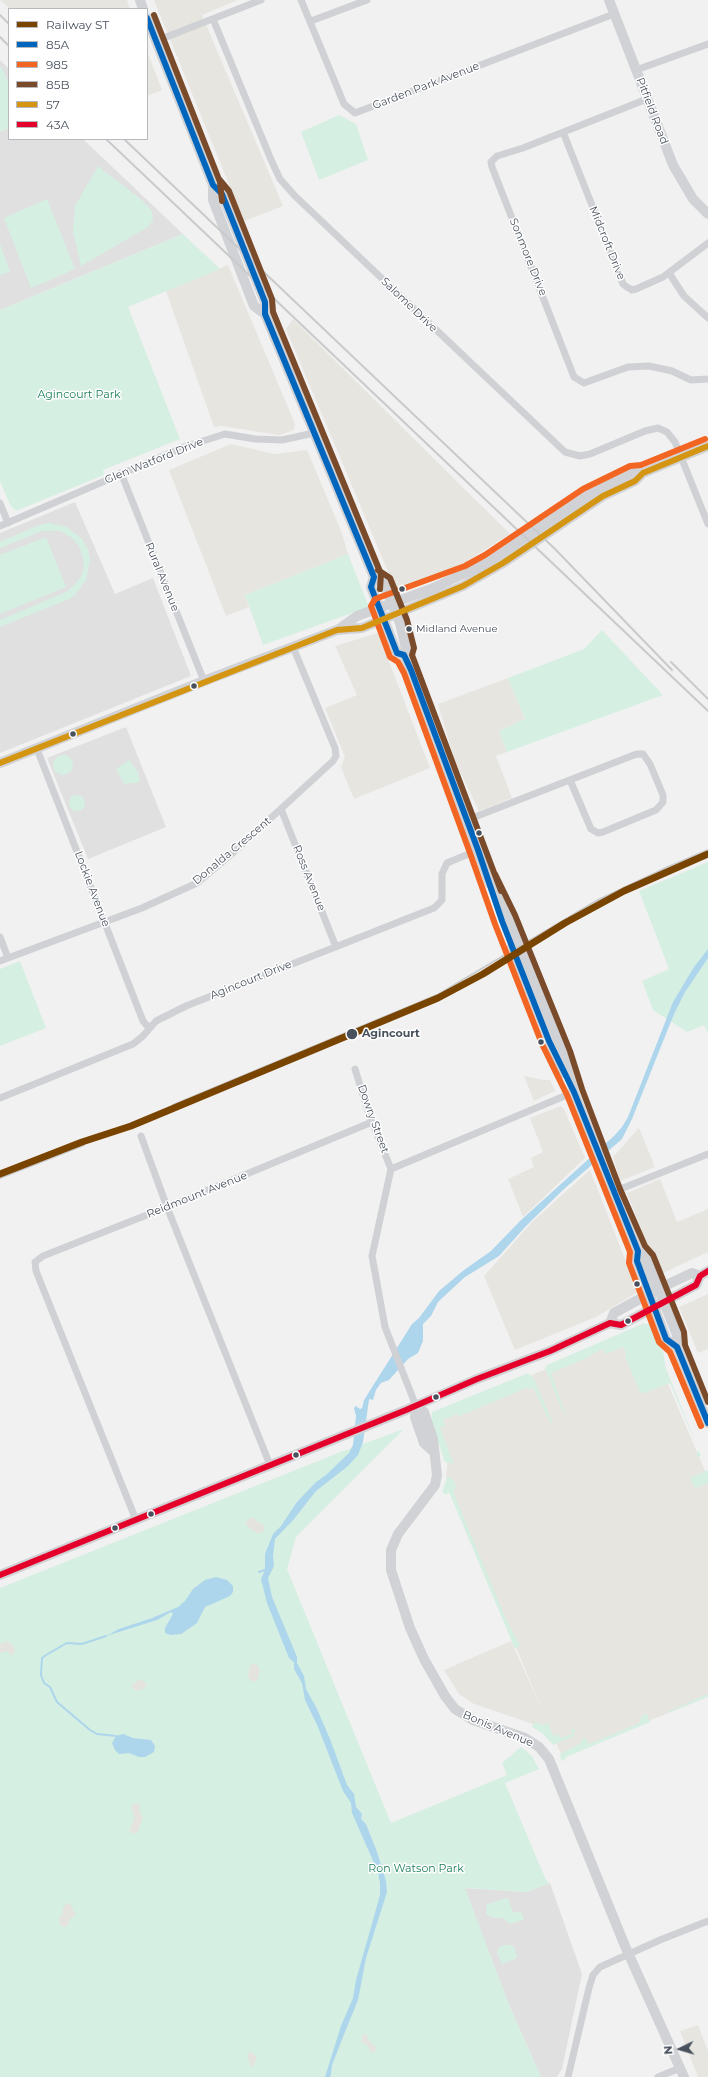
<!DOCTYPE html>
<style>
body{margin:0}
#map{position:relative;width:708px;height:2077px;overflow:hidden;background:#f2f1f1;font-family:Montserrat,sans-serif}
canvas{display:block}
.legend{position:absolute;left:8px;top:8px;width:140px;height:132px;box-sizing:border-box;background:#fff;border:1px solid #b6b9be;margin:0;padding:5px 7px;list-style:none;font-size:12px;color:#49515d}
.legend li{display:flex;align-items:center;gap:8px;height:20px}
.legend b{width:20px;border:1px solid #b6b9be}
.north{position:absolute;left:660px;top:2029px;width:40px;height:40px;-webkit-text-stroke:3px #fff;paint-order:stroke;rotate:265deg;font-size:11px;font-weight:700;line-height:16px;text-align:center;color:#49515d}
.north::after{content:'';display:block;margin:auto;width:14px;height:18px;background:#49515d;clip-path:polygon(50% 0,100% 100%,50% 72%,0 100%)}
</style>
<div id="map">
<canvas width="708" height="2077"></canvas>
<ul class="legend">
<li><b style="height:5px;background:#794400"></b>Railway ST</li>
<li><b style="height:5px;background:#0065bd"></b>85A</li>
<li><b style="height:5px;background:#f26522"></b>985</li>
<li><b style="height:5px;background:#7a4b2a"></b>85B</li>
<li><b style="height:5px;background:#d49513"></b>57</li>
<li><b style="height:5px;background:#e4002b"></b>43A</li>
</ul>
<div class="north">N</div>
</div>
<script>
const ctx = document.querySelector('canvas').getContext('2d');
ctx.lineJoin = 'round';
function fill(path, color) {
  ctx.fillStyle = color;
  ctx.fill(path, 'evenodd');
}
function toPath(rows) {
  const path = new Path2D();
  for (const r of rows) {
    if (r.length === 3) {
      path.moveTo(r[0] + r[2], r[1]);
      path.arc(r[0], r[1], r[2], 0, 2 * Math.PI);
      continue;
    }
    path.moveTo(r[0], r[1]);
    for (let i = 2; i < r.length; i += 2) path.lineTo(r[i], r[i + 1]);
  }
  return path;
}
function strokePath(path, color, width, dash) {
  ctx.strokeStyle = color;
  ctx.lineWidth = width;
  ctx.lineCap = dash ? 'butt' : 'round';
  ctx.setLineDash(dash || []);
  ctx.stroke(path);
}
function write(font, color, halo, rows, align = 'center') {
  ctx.font = font + ' Montserrat,sans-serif';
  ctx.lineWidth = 3;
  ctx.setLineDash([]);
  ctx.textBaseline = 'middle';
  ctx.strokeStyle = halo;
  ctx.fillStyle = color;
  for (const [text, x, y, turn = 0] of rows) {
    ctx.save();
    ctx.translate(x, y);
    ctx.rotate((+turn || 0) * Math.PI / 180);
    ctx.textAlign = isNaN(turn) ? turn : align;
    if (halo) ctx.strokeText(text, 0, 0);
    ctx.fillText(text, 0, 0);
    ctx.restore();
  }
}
fill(toPath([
 [0,0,127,0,130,9,10,9],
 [154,0,238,0,202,15,283,206,244,221],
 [147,51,162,90,147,96],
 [228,265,295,424,294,430,279,435,221,426,214,427,166,291],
 [293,319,411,436,510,534,442,577,397,593,286,329],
 [231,444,274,454,307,450,342,533,348,554,245,595,249,607,226,616,169,470],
 [378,633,430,768,354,799,341,767,345,757,325,708,357,695,335,646],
 [508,678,525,719,499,731,507,752,496,756,512,798,479,811,455,761,438,704],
 [524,1076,544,1080,550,1080,555,1091,534,1101],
 [561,1106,564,1109,585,1158,523,1217,508,1179,534,1167,531,1158,543,1152,530,1118],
 [639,1128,655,1167,620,1181,613,1157],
 [590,1170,638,1292,596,1317,515,1350,484,1276,532,1222],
 [660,1179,677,1222,708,1209,708,1252,663,1273,655,1263,627,1193],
 [708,1294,708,1349,698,1353,679,1307],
 [644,1328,708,1478,708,1697,562,1756,552,1734,530,1723,474,1704,459,1694,444,1670,511,1641,542,1710,446,1478,448,1458,434,1416],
 [698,2025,708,2051,708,2077,698,2077,680,2031]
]), '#e6e5e0');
fill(toPath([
 [0,60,9,69,9,139,83,139,183,234,0,310],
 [75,502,115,594,153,578,191,676,0,753,0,533],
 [126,727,166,827,88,859,47,758],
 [550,1883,582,1974,562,2069,557,2077,541,2077,509,2005,464,1888,527,1892]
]), '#e0e0e1');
fill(toPath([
 [2,67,9,85,9,128,0,132,0,68],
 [339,115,356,124,368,160,319,180,301,132],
 [98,166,143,201,152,211,153,220,148,227,81,266,73,232,75,206],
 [47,199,75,269,31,288,4,218],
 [183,234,220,269,128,307,180,439,103,470,104,475,16,511,10,505,0,481,0,310],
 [0,244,10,272,0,275],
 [50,523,67,527,82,539,88,549,90,559,86,580,75,595,69,599,0,627,0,620,68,591,81,577,84,568,83,558,79,546,71,537,60,531,42,531,0,548,0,542,39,525],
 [46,537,66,587,0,614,0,555],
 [348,554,369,607,263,645,245,595],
 [602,630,663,695,507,752,499,731,525,719,508,678,584,649],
 [63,765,10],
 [129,760,138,772,140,782,124,784,116,769],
 [77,803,8],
 [708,862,708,1033,704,1025,687,1032,653,1010,642,981,669,969,639,891],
 [20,961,46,1028,0,1046,0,969],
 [642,1324,650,1324,655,1331,664,1355,665,1366,701,1456,698,1457,696,1453,699,1451,670,1383,644,1393,640,1392,625,1357,626,1353,623,1347,606,1354,603,1349,592,1354,589,1357,551,1373,566,1416,563,1412,545,1368,547,1365],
 [528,1373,534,1379,552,1421,551,1424,534,1389,526,1388,460,1416,457,1414,443,1420,445,1426,440,1428,454,1464,445,1462,431,1421,432,1412],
 [404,1429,296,1537,287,1569,391,1823,507,1775,502,1763,521,1747,532,1756,539,1769,505,1783,546,1880,550,1883,527,1892,465,1888,509,2005,541,2077,0,2077,0,1588,338,1453],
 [708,1470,708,1483,695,1488,690,1478],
 [449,1477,454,1480,456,1488,454,1489,454,1493,456,1499,505,1617,520,1646,515,1649,449,1492,446,1495,442,1492,447,1478],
 [708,1694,708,1697,668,1713,667,1712],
 [644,1714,647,1714,650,1722,566,1757,564,1761,561,1760,560,1754,579,1744,584,1738,586,1739,589,1744,640,1723,640,1719],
 [537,1722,542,1725,548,1723,553,1736,559,1734,560,1738,572,1734,571,1729,574,1729,575,1732,572,1737,553,1745,542,1733,532,1727,533,1724],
 [508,1898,513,1913,521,1911,524,1920,509,1924,504,1918,494,1918,486,1914,487,1904],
 [504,1945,511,1945,515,1948,517,1958,502,1964,497,1953,498,1948]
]), '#d6efe3');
fill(toPath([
 [250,1518,254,1518,257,1522,264,1525,265,1528,262,1533,256,1533,247,1526,246,1522],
 [6,1641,11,1643,15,1650,13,1656,6,1651,0,1653,0,1644],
 [254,1663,258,1666,260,1671,257,1680,254,1682,250,1680,248,1676,250,1666],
 [139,1679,145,1682,146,1686,143,1689,136,1691,131,1686],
 [135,1803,140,1804,139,1810,143,1818,137,1833,133,1834,129,1830,135,1818,131,1807],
 [67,1903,70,1904,76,1915,70,1919,67,1926,64,1927,60,1924,59,1918,63,1914,63,1908],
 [363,2034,367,2035,370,2043,376,2047,375,2052,371,2052,367,2045,361,2042],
 [249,2052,253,2053,257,2058,253,2067,251,2066,247,2056]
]), '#e5e3de');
fill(toPath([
 [708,949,708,958,685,992,674,1014,632,1119,622,1139,564,1189,526,1226,499,1256,465,1277,438,1302,431,1316,423,1324,423,1341,418,1353,408,1359,389,1380,381,1383,376,1390,373,1400,370,1399,369,1400,363,1442,358,1455,348,1466,316,1491,294,1519,275,1539,273,1556,274,1566,268,1578,272,1597,297,1657,297,1663,304,1676,306,1689,317,1709,330,1739,347,1785,354,1794,356,1807,362,1814,361,1819,366,1824,377,1852,386,1881,387,1892,366,1958,358,2000,343,2037,332,2065,331,2074,330,2077,325,2077,341,2026,353,1998,356,1980,380,1895,380,1883,378,1872,352,1813,351,1803,343,1791,318,1727,305,1700,302,1683,294,1669,294,1662,289,1658,267,1603,261,1579,265,1570,265,1554,273,1534,281,1526,297,1502,316,1482,326,1475,349,1453,353,1445,356,1416,354,1408,356,1406,360,1409,362,1408,364,1400,412,1324,419,1318,439,1291,464,1270,491,1251,520,1221,614,1136,622,1127,628,1117,673,1002,694,967],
 [216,1577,227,1580,233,1586,233,1592,230,1596,205,1607,197,1623,181,1634,171,1635,165,1633,165,1628,173,1614,171,1612,157,1620,106,1636,119,1629,152,1618,178,1607,185,1601,193,1589,205,1580],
 [123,1734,133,1738,151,1740,155,1746,154,1752,145,1757,139,1757,129,1753,119,1754,115,1750,112,1743,116,1736]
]), '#add6ec');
strokePath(toPath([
 [259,1572,265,1570],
 [106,1636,82,1644,67,1643,46,1655,42,1658,41,1675,44,1683,50,1687,57,1702,90,1730,97,1734,116,1736]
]), '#add6ec', 2);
strokePath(toPath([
 [301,0,344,104,355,113,614,14],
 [213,19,272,162,280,179,295,196,565,452,580,456,590,454,645,431,658,428,667,432,675,442,708,524],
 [311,21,367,0],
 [156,41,261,0],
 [636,70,708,44],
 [647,99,523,148,497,156,491,162,492,167,574,377,584,383,628,367,649,366,672,371,691,380,708,379],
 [563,132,620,276,623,284,627,287,632,290,636,289,663,277,708,243],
 [669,273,684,296,708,318],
 [121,473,204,681],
 [0,503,8,523],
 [0,526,184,447,225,434,255,439,282,440,314,433],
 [37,749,143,1021,149,1028],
 [281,809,336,947],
 [467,820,634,755,638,754,643,754,650,764,663,795,663,802,656,810,603,832,598,833,591,829,570,780],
 [0,937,8,958],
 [0,961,142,908,197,883,235,851,333,761,336,756,335,748,293,647],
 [355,1069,369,1114,391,1169],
 [0,1098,133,1044,143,1036,156,1021,186,1006,434,908,442,900,442,874,447,863,478,850],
 [141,1136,167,1207,270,1465],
 [391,1169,372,1256,385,1327,416,1406],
 [391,1169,574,1092],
 [613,1192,708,1154],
 [136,1520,36,1271,35,1262,43,1256,167,1207,372,1122],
 [568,2077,589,1988,593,1975,600,1967,660,1940,708,1921],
 [658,2077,680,2068]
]), '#cfd1d4', 7);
strokePath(toPath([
 [140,0,143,9],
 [609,0,673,165,693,199,708,214],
 [147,18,213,185,213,200,254,306,265,314],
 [213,185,222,194,265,302,265,314,374,577,371,587,397,653,404,655],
 [374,577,383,582,400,623,406,649,404,655,490,884],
 [339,629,357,616,431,589,489,562,587,496,633,473,643,473,708,446],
 [0,763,204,681,337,630,362,628,463,586,503,563,603,496,635,481,643,473],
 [488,878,508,918,563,1054,574,1092,613,1192,638,1251,646,1258,677,1335,677,1347,708,1423],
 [512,947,563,1073],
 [638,1251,637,1261,666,1339,677,1347],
 [610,1323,621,1325,696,1285,700,1276,708,1271],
 [416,1406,424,1412,433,1439,437,1475,435,1485,398,1534,391,1550,391,1570,410,1628,424,1659,445,1696,455,1709,473,1720,525,1738,539,1747,549,1759,625,1946,684,2077],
 [416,1406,415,1417,424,1443,434,1452],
 [0,1575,406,1410,477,1379,550,1351,610,1323,614,1313,658,1289,692,1273,700,1276]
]), '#d0d2d5', 10);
strokePath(toPath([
 [0,15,9,24],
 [0,37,9,46],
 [106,139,708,711],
 [124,139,555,549,672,670],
 [671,662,708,699],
 [173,1105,437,995,596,901,668,867,708,850],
 [0,1178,84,1145]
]), '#c8cacc', 2);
strokePath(toPath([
 [147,18,213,185,222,194,265,302,265,314,374,577,371,587,397,653,404,655,411,670,478,850,502,921,549,1041,574,1092,638,1251,637,1261,666,1339,677,1347,708,1423]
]), '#0065bd', 6);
strokePath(toPath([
 [701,1426,670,1352,659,1342,629,1263,630,1252,567,1095,542,1044,495,924,470,853,404,673,398,662,390,657,371,606,375,599,465,566,485,555,583,489,630,466,641,465,705,439]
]), '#f26522', 6);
strokePath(toPath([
 [154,15,220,182,222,201],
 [219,179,229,191,272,299,273,312,381,574,380,589],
 [378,570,390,578,407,620,414,648,412,655,501,891],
 [495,874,515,915,570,1051,582,1089,620,1189,645,1246,653,1255,684,1332,685,1345,708,1402]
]), '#7a4b2a', 6);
strokePath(toPath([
 [0,763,337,630,362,628,463,586,503,563,603,496,635,481,643,473,708,446]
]), '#d49513', 6);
strokePath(toPath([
 [0,1575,406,1410,477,1379,550,1351,610,1323,621,1325,696,1285,700,1276,708,1271]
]), '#e4002b', 6);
strokePath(toPath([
 [0,1174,82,1142,131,1126,438,998,483,974,565,923,624,891,708,854]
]), '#794400', 7);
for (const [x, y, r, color] of [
 [402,589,3.5,"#49515d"],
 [409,629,3.5,"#49515d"],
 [194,686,3.5,"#49515d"],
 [73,734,3.5,"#49515d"],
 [479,833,3.5,"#49515d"],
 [352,1034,6,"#49515d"],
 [541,1042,3.5,"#49515d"],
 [637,1284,3.5,"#49515d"],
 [628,1321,3.5,"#49515d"],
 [436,1397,3.5,"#49515d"],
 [296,1455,3.5,"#49515d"],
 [151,1514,3.5,"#49515d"],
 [115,1528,3.5,"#49515d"]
]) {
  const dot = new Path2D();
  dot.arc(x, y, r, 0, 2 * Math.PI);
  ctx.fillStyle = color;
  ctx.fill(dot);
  strokePath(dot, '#fff', 1.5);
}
write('10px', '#49515d', '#fff', [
 ["Midland Avenue",416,629]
], 'left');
write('11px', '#49515d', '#fff', [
 ["Garden Park Avenue",426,86,-21],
 ["Pitfield Road",652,111,69],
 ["Midcroft Drive",607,243,68],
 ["Sonmore Drive",528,257,68],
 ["Salome Drive",409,305,44],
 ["Glen Watford Drive",154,461,-22],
 ["Rural Avenue",162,577,68],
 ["Donalda Crescent",232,851,-40],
 ["Ross Avenue",309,878,68],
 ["Lockie Avenue",92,889,69],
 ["Agincourt Drive",251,980,-22],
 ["Dowry Street",373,1119,70],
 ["Reidmount Avenue",197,1195,-22],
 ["Bonis Avenue",498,1729,23]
]);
write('11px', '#1a7e59', '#fff', [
 ["Agincourt Park",79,395],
 ["Ron Watson Park",416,1869]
]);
write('bold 11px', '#49515d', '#fff', [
 ["Agincourt",362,1034]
], 'left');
</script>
